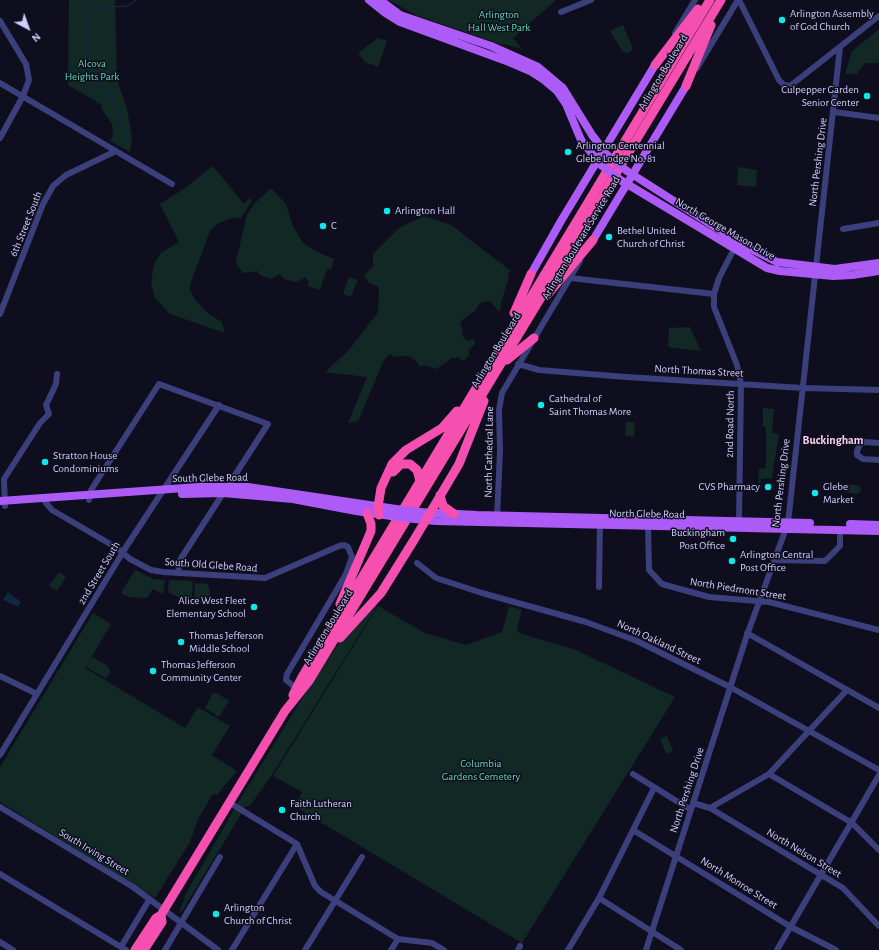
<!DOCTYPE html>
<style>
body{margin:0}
#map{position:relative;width:879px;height:950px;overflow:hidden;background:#0f0e1f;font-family:"Alegreya Sans",sans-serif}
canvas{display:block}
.north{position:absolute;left:8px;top:8px;width:40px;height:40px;-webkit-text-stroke:3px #0f0e1f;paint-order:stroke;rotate:139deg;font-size:11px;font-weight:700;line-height:16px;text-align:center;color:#cfcefc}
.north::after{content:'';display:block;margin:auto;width:14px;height:18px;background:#cfcefc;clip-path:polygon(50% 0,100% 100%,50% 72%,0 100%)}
</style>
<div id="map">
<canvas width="879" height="950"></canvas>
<div class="north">N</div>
</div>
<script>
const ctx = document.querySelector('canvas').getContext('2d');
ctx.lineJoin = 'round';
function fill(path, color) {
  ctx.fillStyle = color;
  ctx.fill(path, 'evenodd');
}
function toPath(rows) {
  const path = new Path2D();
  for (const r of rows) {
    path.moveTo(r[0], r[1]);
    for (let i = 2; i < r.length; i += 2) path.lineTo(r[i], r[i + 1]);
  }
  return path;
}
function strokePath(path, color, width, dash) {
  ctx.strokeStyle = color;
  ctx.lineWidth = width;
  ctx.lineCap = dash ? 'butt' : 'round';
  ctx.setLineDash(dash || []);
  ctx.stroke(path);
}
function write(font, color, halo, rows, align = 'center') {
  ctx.font = font + ' "Alegreya Sans",sans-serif';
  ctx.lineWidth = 3;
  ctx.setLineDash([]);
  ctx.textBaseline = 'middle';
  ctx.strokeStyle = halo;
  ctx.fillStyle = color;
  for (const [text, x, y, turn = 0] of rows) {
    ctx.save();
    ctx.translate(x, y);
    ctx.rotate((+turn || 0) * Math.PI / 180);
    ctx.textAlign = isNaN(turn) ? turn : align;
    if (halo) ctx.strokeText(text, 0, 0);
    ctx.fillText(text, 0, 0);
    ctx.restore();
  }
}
fill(toPath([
 [69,0,115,0,117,79,127,109,132,137,130,152,110,141,113,136,112,124,101,108,102,105,68,85],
 [388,0,556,0,513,38,522,49,504,44,503,45,418,16],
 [623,25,633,49,628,53,623,52,610,31],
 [879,29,879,63,865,63,857,74,845,74,852,51],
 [378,38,387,41,378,67,365,62,358,53],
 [213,166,244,204,250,198,252,201,241,218,232,218,219,223,210,231,189,288,195,300,210,315,222,322,225,333,170,314,155,298,151,283,154,264,161,253,179,242,160,204,185,188],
 [738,167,757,170,756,187,737,185],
 [270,189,272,189,286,204,293,226,303,243,315,251,334,259,331,269,327,269,320,290,308,286,309,282,305,277,296,282,284,279,280,274,272,279,260,275,256,270,255,272,243,273,237,265,236,261,247,215,254,204],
 [424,216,451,225,511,271,508,273,509,277,501,303,500,313,490,301,480,303,475,311,462,320,460,324,463,331,462,335,467,341,474,339,475,344,468,351,470,355,463,361,458,357,455,359,454,357,436,369,424,365,421,367,414,359,406,356,395,357,390,354,384,360,358,421,348,423,367,377,325,372,349,350,378,312,379,287,369,283,364,276,373,266,373,254,399,228],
 [349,277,358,280,351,297,343,294],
 [690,327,701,351,668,347,669,328],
 [763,408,774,409,772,433,779,434,772,478,761,479,760,488,758,489,759,469,766,468,766,427,763,426],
 [626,422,635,422,634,437,625,436],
 [843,484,856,485,860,487,861,491,857,494,842,491],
 [135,570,153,579,165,580,163,594,153,589,147,598,128,597,121,593],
 [59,572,66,577,57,591,49,586],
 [169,580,193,581,191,606,186,601,168,592],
 [195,583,208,584,212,605,194,603],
 [374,603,377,606,272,775,250,806,246,806,181,913,180,909,185,898,184,897,239,801,316,676,342,639],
 [378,606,425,633,466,645,502,632,509,606,522,610,517,628,519,633,576,650,675,697,522,943,294,806,302,792,273,776],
 [93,613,111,624,85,668,185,728,198,707,230,726,212,755,237,771,217,795,213,794,198,819,190,842,155,898,0,802,0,767],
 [92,657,108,666,110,672,106,679,86,667],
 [213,693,217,693,229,701,219,717,205,708],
 [667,736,673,751,666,754,660,739]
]), '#112825');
fill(toPath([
 [8,592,21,602,18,607,3,600]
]), '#0f2742');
strokePath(toPath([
 [84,0,87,25,87,47,93,74,94,80,110,92,128,144],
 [86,14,108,7,128,6,136,0]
]), '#0f2742', 1.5);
strokePath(toPath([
 [739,0,779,80,784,85,790,86,879,16],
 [561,12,591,0],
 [0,21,26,64,29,80,23,96,0,138],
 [675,33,695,0],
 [697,68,738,0],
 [0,83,172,184],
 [834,112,879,118],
 [843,229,879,223],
 [736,245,719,278,714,294,714,307,737,365,741,384,739,521],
 [570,278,714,294],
 [0,314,43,204,53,186,66,175,116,151],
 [518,364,539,370,626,377,803,388,879,390],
 [879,443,865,442,860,444,857,451,857,455,863,459,879,460],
 [89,500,91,490,159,384,268,424,180,560,178,573],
 [46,503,52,510,117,548,130,559,151,570,163,572,265,578,339,546,344,545,348,547,352,557,346,574,287,674,286,680,296,688],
 [5,506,4,479,40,423,49,414,46,405,56,384,57,374],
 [497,518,500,451,499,410,502,393,580,261],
 [648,523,649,570,662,584,709,597,769,602,879,630],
 [775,560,825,561,840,546,840,530],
 [417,563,436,578,482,593,586,622,637,641,730,687,879,770],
 [599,587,600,521],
 [747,633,879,708],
 [0,676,37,694],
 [0,755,126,547,219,405],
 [633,774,691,810],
 [769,774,852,823,879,850],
 [230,803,297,844,315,886,321,892,398,939,432,943,444,950],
 [693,803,710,808,769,774,847,690],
 [0,807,133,887,218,950],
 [710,808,843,888,879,926],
 [633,830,791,927,836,950],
 [0,874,126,950],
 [599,898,681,950],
 [0,942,13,950],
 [121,947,149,900],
 [165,950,220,857],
 [232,950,297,844],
 [305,950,362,857],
 [391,950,398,939],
 [518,950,520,946],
 [568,950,599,898,654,788],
 [646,950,747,635,788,523,840,47],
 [777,950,879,775]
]), '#3b3f7b', 6);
strokePath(toPath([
 [369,0,384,12,400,22,509,62,530,71,544,80,557,91,566,104,581,140,601,165],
 [380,0,400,15,491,46,538,67,563,88,592,135,607,155],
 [627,171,743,245,777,262,835,269,879,263],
 [622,181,767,268,780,271,833,276,852,275,879,271],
 [593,240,686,86],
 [531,274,561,221,655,65],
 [182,494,223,493,293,499,356,511,391,516],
 [0,501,199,487,248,487,396,509],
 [419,512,477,515,810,523],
 [415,519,436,521,879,531],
 [850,524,879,525]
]), '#ad5bf6', 8);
strokePath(toPath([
 [655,65,698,9],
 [686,86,711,25],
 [548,294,593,240],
 [514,313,531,274],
 [507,360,534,338],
 [393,472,401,464,410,464,417,470,420,481],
 [440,495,443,506,454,514],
 [379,515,378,507,381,488,392,464,406,450,442,428,457,411],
 [340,604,371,531,371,524,367,513],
 [340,638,381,593,414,540,459,464,484,401],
 [293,695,302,677,710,0],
 [135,950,156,918,161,915,285,711,309,681,721,0],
 [144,950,162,922,161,915]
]), '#f550af', 9);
strokePath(toPath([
 [607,155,627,171],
 [601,165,622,181],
 [396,509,419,512],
 [391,516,415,519]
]), '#ad5bf6', 8);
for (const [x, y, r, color] of [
 [782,20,4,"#0de9ea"],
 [867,96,4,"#0de9ea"],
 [568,152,4,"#0de9ea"],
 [387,211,4,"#0de9ea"],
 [323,226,4,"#0de9ea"],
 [609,237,4,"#0de9ea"],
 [541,405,4,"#0de9ea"],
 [45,462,4,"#0de9ea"],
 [768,487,4,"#0de9ea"],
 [815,493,4,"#0de9ea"],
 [733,539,4,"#0de9ea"],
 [732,561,4,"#0de9ea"],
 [254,607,4,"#0de9ea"],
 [181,642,4,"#0de9ea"],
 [153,671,4,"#0de9ea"],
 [282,810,4,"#0de9ea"],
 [216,914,4,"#0de9ea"]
]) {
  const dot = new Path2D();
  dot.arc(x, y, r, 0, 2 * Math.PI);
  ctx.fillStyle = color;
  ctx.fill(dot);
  strokePath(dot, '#0f0e1f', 1.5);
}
write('11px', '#cfcefc', '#0f0e1f', [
 ["Arlington Assembly",790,14],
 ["of God Church",790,27],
 ["Culpepper Garden",859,90,"right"],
 ["Senior Center",859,103,"right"],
 ["Arlington Centennial",576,146],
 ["Glebe Lodge No. 81",576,159],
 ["Arlington Hall",395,211],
 ["C",331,226],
 ["Bethel United",617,231],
 ["Church of Christ",617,244],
 ["Cathedral of",549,399],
 ["Saint Thomas More",549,412],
 ["Stratton House",53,456],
 ["Condominiums",53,469],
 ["CVS Pharmacy",760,487,"right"],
 ["Glebe",823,487],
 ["Market",823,500],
 ["Buckingham",725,533,"right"],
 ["Post Office",725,546,"right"],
 ["Arlington Central",740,555],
 ["Post Office",740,568],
 ["Alice West Fleet",246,601,"right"],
 ["Elementary School",246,614,"right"],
 ["Thomas Jefferson",189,636],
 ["Middle School",189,649],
 ["Thomas Jefferson",161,665],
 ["Community Center",161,678],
 ["Faith Lutheran",290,804],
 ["Church",290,817],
 ["Arlington",224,908],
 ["Church of Christ",224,921]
], 'left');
write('11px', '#5fd8ae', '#0f0e1f', [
 ["Arlington",499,15],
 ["Hall West Park",499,28],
 ["Alcova",92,64],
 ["Heights Park",92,77],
 ["Columbia",481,764],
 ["Gardens Cemetery",481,777]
]);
write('11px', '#cfcefc', '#0f0e1f', [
 ["Arlington Boulevard",663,72,-59],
 ["North Pershing Drive",818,162,-83],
 ["6th Street South",26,224,-68],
 ["North George Mason Drive",725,229,30],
 ["Arlington Boulevard Service Road",581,238,-59],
 ["Arlington Boulevard",496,350,-59],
 ["North Thomas Street",699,371,3],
 ["2nd Road North",730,424,-89],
 ["North Cathedral Lane",489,452,-89],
 ["South Glebe Road",210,478,-1],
 ["North Pershing Drive",781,483,-83],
 ["North Glebe Road",647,514,1],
 ["South Old Glebe Road",211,565,4],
 ["2nd Street South",99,573,-59],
 ["North Piedmont Street",738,589,9],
 ["Arlington Boulevard",328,627,-59],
 ["North Oakland Street",659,642,25],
 ["North Pershing Drive",687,790,-72],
 ["South Irving Street",94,852,31],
 ["North Nelson Street",804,853,31],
 ["North Monroe Street",739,883,32]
]);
write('bold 12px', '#fcd0f1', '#0f0e1f', [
 ["Buckingham",833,440]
]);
</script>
